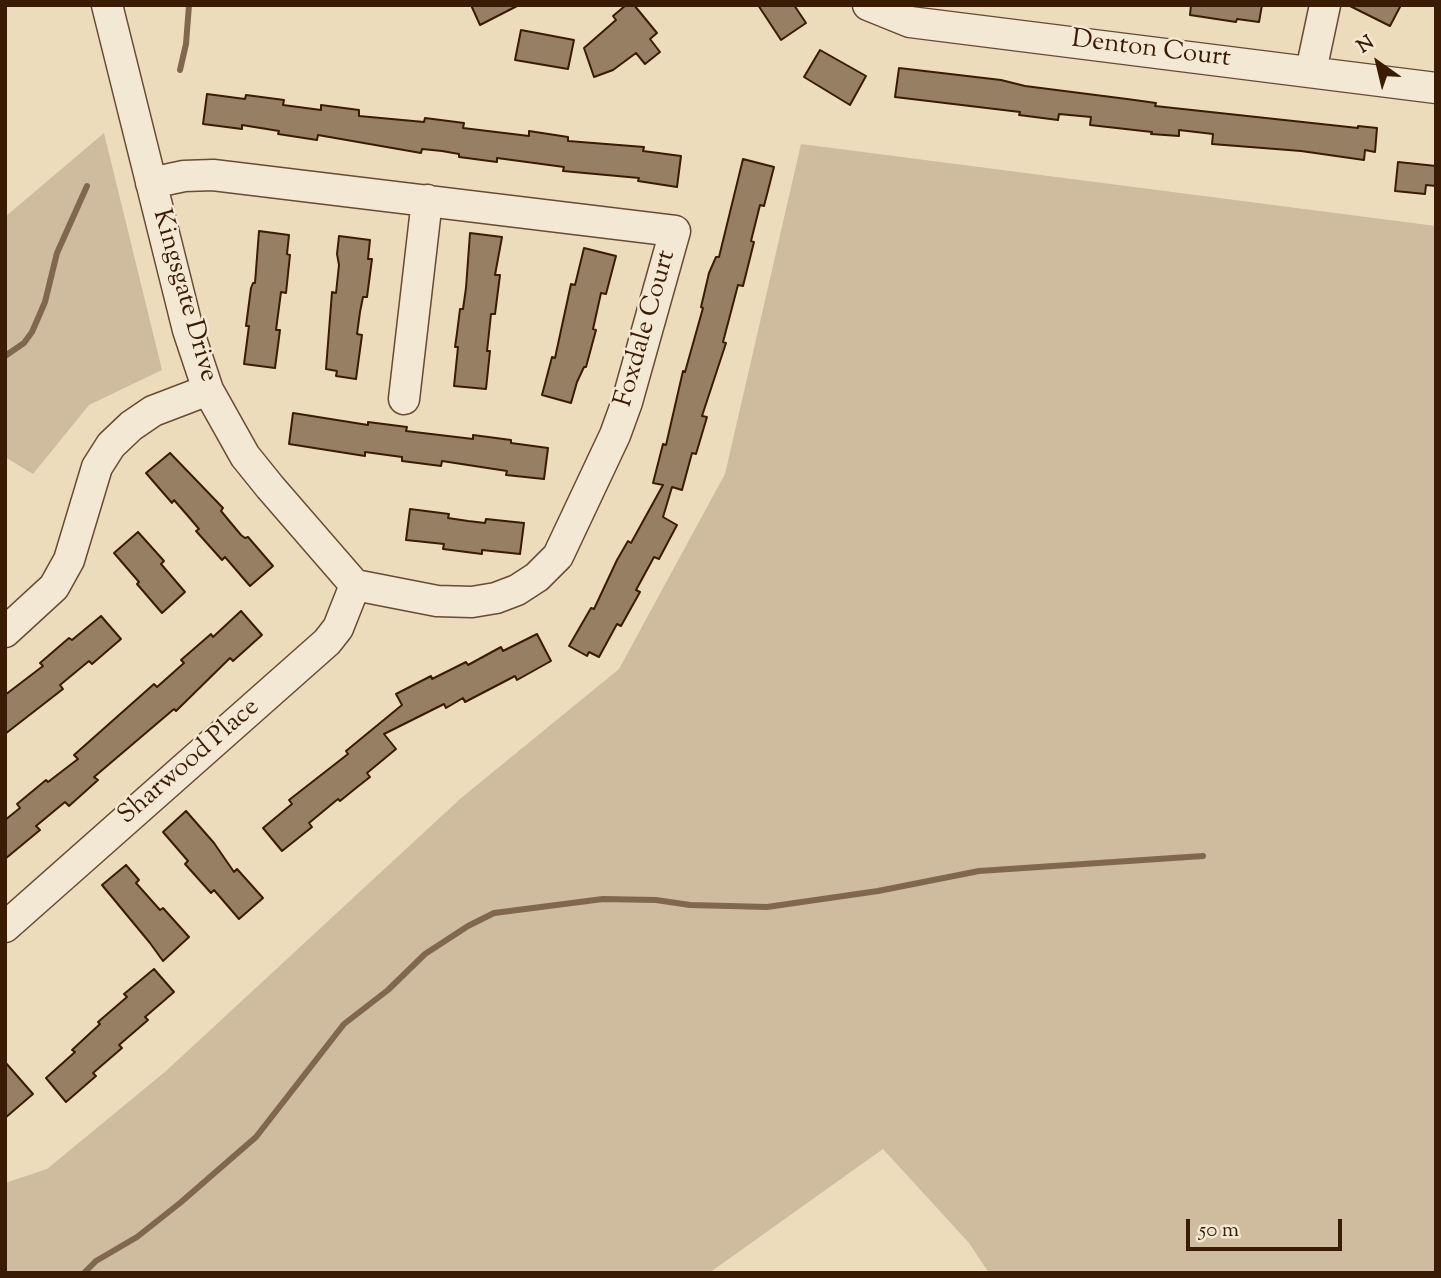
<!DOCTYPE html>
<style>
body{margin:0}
#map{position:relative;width:1441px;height:1278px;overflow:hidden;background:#eddcbc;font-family:"Sorts Mill Goudy",serif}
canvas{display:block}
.frame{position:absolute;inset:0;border:7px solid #3a1b04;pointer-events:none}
.north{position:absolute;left:1343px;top:28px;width:70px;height:70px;-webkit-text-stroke:5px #f3e8d3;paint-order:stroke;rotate:326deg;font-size:19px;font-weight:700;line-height:28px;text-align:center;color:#3a1b04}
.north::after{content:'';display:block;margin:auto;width:24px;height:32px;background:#3a1b04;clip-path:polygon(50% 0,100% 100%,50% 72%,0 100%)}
.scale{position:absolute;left:1186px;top:1219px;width:156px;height:32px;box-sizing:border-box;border:4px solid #3a1b04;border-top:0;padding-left:9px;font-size:21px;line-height:24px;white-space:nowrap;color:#3a1b04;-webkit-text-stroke:5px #f3e8d3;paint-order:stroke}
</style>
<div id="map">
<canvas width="1441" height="1278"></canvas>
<div class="frame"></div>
<div class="north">N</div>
<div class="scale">50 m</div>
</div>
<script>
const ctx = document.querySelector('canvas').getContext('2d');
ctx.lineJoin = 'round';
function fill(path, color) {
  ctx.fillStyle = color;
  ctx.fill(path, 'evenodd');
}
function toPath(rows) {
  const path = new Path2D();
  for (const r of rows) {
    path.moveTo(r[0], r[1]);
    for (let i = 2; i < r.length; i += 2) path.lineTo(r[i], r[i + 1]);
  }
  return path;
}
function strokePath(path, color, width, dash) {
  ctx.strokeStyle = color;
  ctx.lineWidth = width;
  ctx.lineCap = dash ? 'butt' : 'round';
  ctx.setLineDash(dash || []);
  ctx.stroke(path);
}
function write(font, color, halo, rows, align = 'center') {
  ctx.font = font + ' "Sorts Mill Goudy",serif';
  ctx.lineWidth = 5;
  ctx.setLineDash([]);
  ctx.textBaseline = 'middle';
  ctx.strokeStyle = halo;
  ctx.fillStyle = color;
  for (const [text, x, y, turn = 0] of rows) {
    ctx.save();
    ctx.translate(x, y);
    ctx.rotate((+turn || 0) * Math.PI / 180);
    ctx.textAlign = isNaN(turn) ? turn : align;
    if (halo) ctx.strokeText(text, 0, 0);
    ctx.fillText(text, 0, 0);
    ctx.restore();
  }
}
fill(toPath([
 [104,133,162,370,89,405,33,474,5,457,5,217],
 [801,144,1436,226,1436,1273,989,1273,969,1243,883,1149,709,1273,5,1273,5,1183,47,1169,166,1071,460,799,619,669,725,474]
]), '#cfbb9d');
strokePath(toPath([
 [180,70,186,44,189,5],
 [5,356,24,343,32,332,45,302,57,253,87,186],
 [84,1273,96,1261,137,1237,180,1203,256,1137,344,1024,388,990,425,954,468,926,494,913,603,899,656,900,690,905,767,907,878,891,979,871,1203,856]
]), '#81674d', 6);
const building = toPath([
 [471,5,519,5,480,25,471,5],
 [626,5,634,5,657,33,650,39,660,52,645,64,636,53,613,70,594,77,584,48,616,20,613,16,626,5],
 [758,5,794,5,806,23,781,40,758,5],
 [1191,5,1262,5,1259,22,1237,19,1236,22,1190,15,1191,5],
 [1348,5,1401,5,1390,26,1348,5],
 [521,30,574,40,568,69,515,60,521,30],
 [820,50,866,76,850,105,804,77,820,50],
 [899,68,1001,80,1025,86,1127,99,1156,103,1155,106,1358,128,1358,126,1377,128,1375,152,1365,150,1364,160,1301,151,1212,144,1213,134,1179,130,1179,136,1151,134,1152,132,1090,125,1091,117,1059,114,1058,120,1019,115,1020,112,895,97,899,68],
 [207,94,245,99,246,95,284,100,283,105,321,110,321,105,359,110,359,116,424,122,425,118,464,123,463,128,529,136,529,131,568,137,568,141,644,147,643,151,681,156,677,187,638,181,639,178,563,171,564,167,497,158,497,162,459,157,459,154,442,151,422,149,421,153,318,135,317,140,278,134,279,131,242,125,242,129,203,124,207,94],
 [743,159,774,167,764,206,760,205,751,241,754,242,743,286,738,285,723,342,726,343,702,416,707,417,696,454,692,453,682,490,672,487,663,517,677,525,659,559,654,557,636,590,640,592,621,626,617,624,599,657,589,652,587,656,569,646,591,608,594,609,617,560,628,541,631,543,663,485,653,483,663,444,666,445,683,371,685,372,703,308,701,307,709,273,716,257,719,257,743,159],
 [1398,162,1436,166,1436,186,1426,185,1425,194,1395,191,1398,162],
 [259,231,289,235,287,254,290,255,286,293,281,292,276,330,280,330,275,368,244,364,249,326,246,326,251,288,253,283,255,283,259,231],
 [470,233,502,237,495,275,500,275,495,314,491,314,489,333,487,351,490,351,486,389,454,386,458,347,455,347,457,333,460,309,463,309,466,288,470,233],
 [339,236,370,240,368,259,372,259,367,297,363,297,360,312,357,334,362,335,356,379,336,376,337,371,326,369,332,292,336,293,339,265,337,254,339,236],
 [584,248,616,256,606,294,601,293,593,329,596,330,586,367,584,367,577,382,571,403,542,395,552,357,555,358,571,284,575,285,584,248],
 [293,413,368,425,368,422,407,427,406,431,473,439,473,435,511,440,511,443,548,448,544,479,506,475,507,471,442,461,441,466,402,461,402,457,365,452,365,456,289,444,293,413],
 [170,453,223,508,221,511,241,535,245,538,248,537,273,566,250,586,225,557,222,560,196,531,199,529,188,516,174,500,172,503,146,473,170,453],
 [410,509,449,514,448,518,468,521,485,523,486,519,524,523,520,554,482,550,482,554,443,549,444,544,406,540,410,509],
 [138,532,164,561,161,564,185,592,162,613,137,584,139,582,114,553,138,532],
 [241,611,262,635,233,661,230,658,176,711,174,709,94,777,98,780,69,806,65,802,36,826,40,830,5,859,5,820,20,808,17,804,46,780,48,782,78,759,74,755,154,684,157,687,184,663,181,660,211,634,213,637,241,611],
 [101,616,121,639,92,664,89,661,60,685,63,689,5,734,5,695,43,666,40,663,69,638,72,640,101,616],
 [537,634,551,661,517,680,515,676,465,702,463,698,446,708,444,704,384,734,396,749,367,773,370,777,356,788,340,801,338,799,309,823,312,827,282,851,263,828,292,804,289,800,348,754,346,751,402,705,396,694,431,676,432,679,466,662,468,665,501,647,503,651,537,634],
 [186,811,214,843,234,872,237,869,263,898,239,919,214,890,211,893,185,864,188,861,163,832,186,811],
 [126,865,139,880,136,883,160,910,163,908,189,937,163,961,150,943,102,885,126,865],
 [154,969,174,992,145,1017,148,1020,119,1045,122,1048,93,1073,96,1076,66,1102,46,1078,75,1052,72,1050,100,1024,98,1022,127,997,124,994,154,969],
 [5,1062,33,1094,5,1118,5,1062]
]);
fill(building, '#977f64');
strokePath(building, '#3a1b04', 2);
const minor = toPath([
 [107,5,188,330,208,390,245,456,270,487,355,585],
 [868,5,910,22,1436,88],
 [1311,71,1325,5],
 [151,183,184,176,213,175,675,231,627,402,615,435,558,556,537,577,517,590,496,598,472,602,437,601,355,585],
 [404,399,427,200],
 [5,632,54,587,69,560,97,467,111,445,131,426,153,411,208,390],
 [5,927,327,642,338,628,355,585]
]);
strokePath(minor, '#674b32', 33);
strokePath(minor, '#f3e8d3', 30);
write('26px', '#3a1b04', '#f3e8d3', [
 ["Denton Court",1151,51,7],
 ["Kingsgate Drive",183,296,74],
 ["Foxdale Court",647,329,-74],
 ["Sharwood Place",190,763,-41]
]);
</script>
